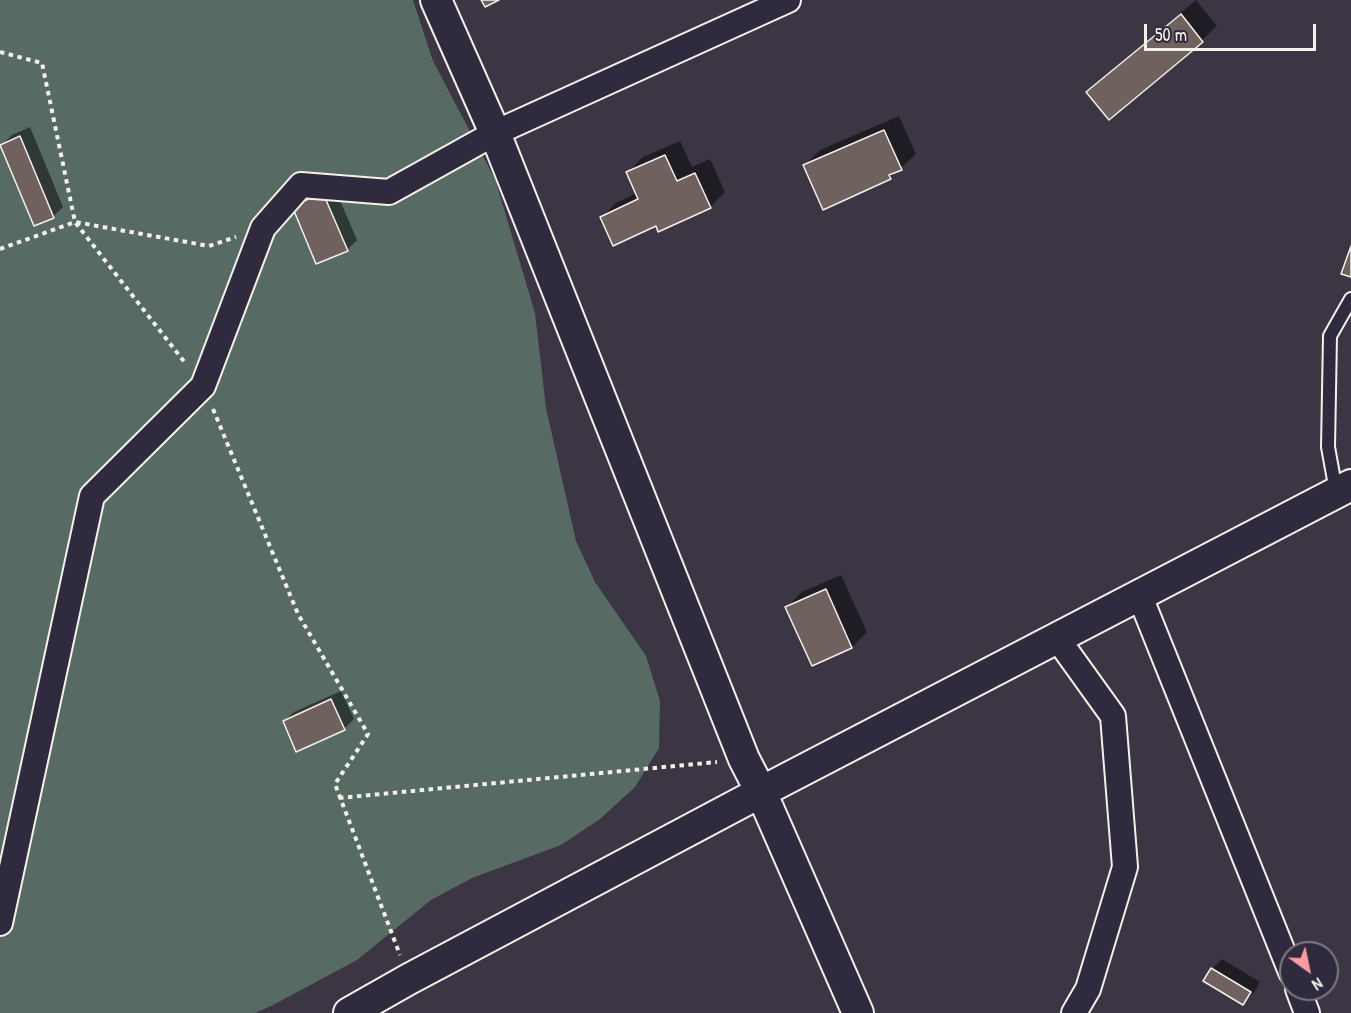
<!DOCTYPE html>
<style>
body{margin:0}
#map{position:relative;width:1351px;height:1013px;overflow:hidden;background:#3c3544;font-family:"Patrick Hand",sans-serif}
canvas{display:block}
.north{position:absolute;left:1279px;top:941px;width:60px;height:60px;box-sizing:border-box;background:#2f2a3d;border:2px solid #7e7a81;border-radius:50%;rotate:147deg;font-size:16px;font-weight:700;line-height:24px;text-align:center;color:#f4f1e8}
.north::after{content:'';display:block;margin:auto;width:21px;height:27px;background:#ff9aa2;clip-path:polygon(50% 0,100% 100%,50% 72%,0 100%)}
.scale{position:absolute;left:1144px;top:24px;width:172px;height:27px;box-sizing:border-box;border:3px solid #f4f1e8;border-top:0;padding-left:8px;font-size:18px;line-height:21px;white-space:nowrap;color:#f4f1e8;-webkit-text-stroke:4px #2f2a3d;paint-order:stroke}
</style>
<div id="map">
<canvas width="1351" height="1013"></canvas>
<div class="north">N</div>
<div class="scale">50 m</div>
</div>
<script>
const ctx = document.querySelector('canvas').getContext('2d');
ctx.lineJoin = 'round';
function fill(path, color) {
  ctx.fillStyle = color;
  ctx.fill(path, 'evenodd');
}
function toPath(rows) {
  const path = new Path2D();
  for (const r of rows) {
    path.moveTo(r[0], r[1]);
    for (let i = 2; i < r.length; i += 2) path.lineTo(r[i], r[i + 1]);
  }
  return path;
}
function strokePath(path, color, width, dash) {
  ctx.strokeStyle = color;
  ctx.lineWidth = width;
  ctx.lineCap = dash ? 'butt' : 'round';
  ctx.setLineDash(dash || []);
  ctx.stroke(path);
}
fill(toPath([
 [0,0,413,0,433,61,495,179,535,313,546,408,576,541,595,582,646,656,660,701,659,748,635,787,600,819,561,845,472,878,431,900,357,960,273,1005,255,1013,0,1013]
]), '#576a63');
fill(toPath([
 [1196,0,1217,26,1202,40,1109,118,1088,92,1103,78],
 [899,116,916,154,890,178,805,165,820,150],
 [30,127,63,207,53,217,2,145,12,135],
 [680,141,692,167,710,159,725,192,710,207,657,224,601,218,616,203,637,193,628,172,643,157],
 [333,184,357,240,347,250,293,207,303,197],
 [841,575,867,632,852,647,813,664,787,607,802,592],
 [341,691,354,719,344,729,284,721,294,712],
 [1222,959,1260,982,1253,994,1243,1003,1212,969]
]), '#0007');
const building = toPath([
 [481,0,499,0,485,7,481,0],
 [1181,14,1203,42,1109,120,1086,92,1181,14],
 [884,130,902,170,889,175,891,179,823,210,803,165,884,130],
 [20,136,54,218,34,226,0,145,20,136],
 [665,155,677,181,695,173,711,208,658,232,656,226,613,246,600,217,638,199,626,172,665,155],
 [323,193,348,251,316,264,292,206,323,193],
 [1351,246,1351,277,1341,274,1351,246],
 [826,589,852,648,812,666,785,607,826,589],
 [331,699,345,730,296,752,283,721,331,699],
 [1211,968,1251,992,1243,1005,1203,981,1211,968]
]);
fill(building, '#6f615e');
strokePath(building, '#f4f1e8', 1.5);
const service = toPath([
 [1336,491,1328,447,1330,336,1351,299]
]);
const minor = toPath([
 [1139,594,1291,972],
 [1057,638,1113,716,1125,867,1088,989,1074,1013],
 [0,923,92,496,203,386,263,228,301,185,389,192,495,133,788,0],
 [1298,989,1307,1013]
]);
const tertiary = toPath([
 [436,0,495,133,744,759,761,792,858,1013],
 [349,1013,409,979,761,792,1351,485]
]);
strokePath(service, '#f4f1e8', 16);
strokePath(minor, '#f4f1e8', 28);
strokePath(tertiary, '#f4f1e8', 34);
strokePath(toPath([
 [0,52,42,63,75,222,186,364],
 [0,249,75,222,209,246,236,237],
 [213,409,298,614,368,734,335,784,400,955],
 [339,798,717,762]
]), '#f4f1e8', 4, [4.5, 4.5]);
strokePath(service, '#2f2a3d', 12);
strokePath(minor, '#2f2a3d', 24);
strokePath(tertiary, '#2f2a3d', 30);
</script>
